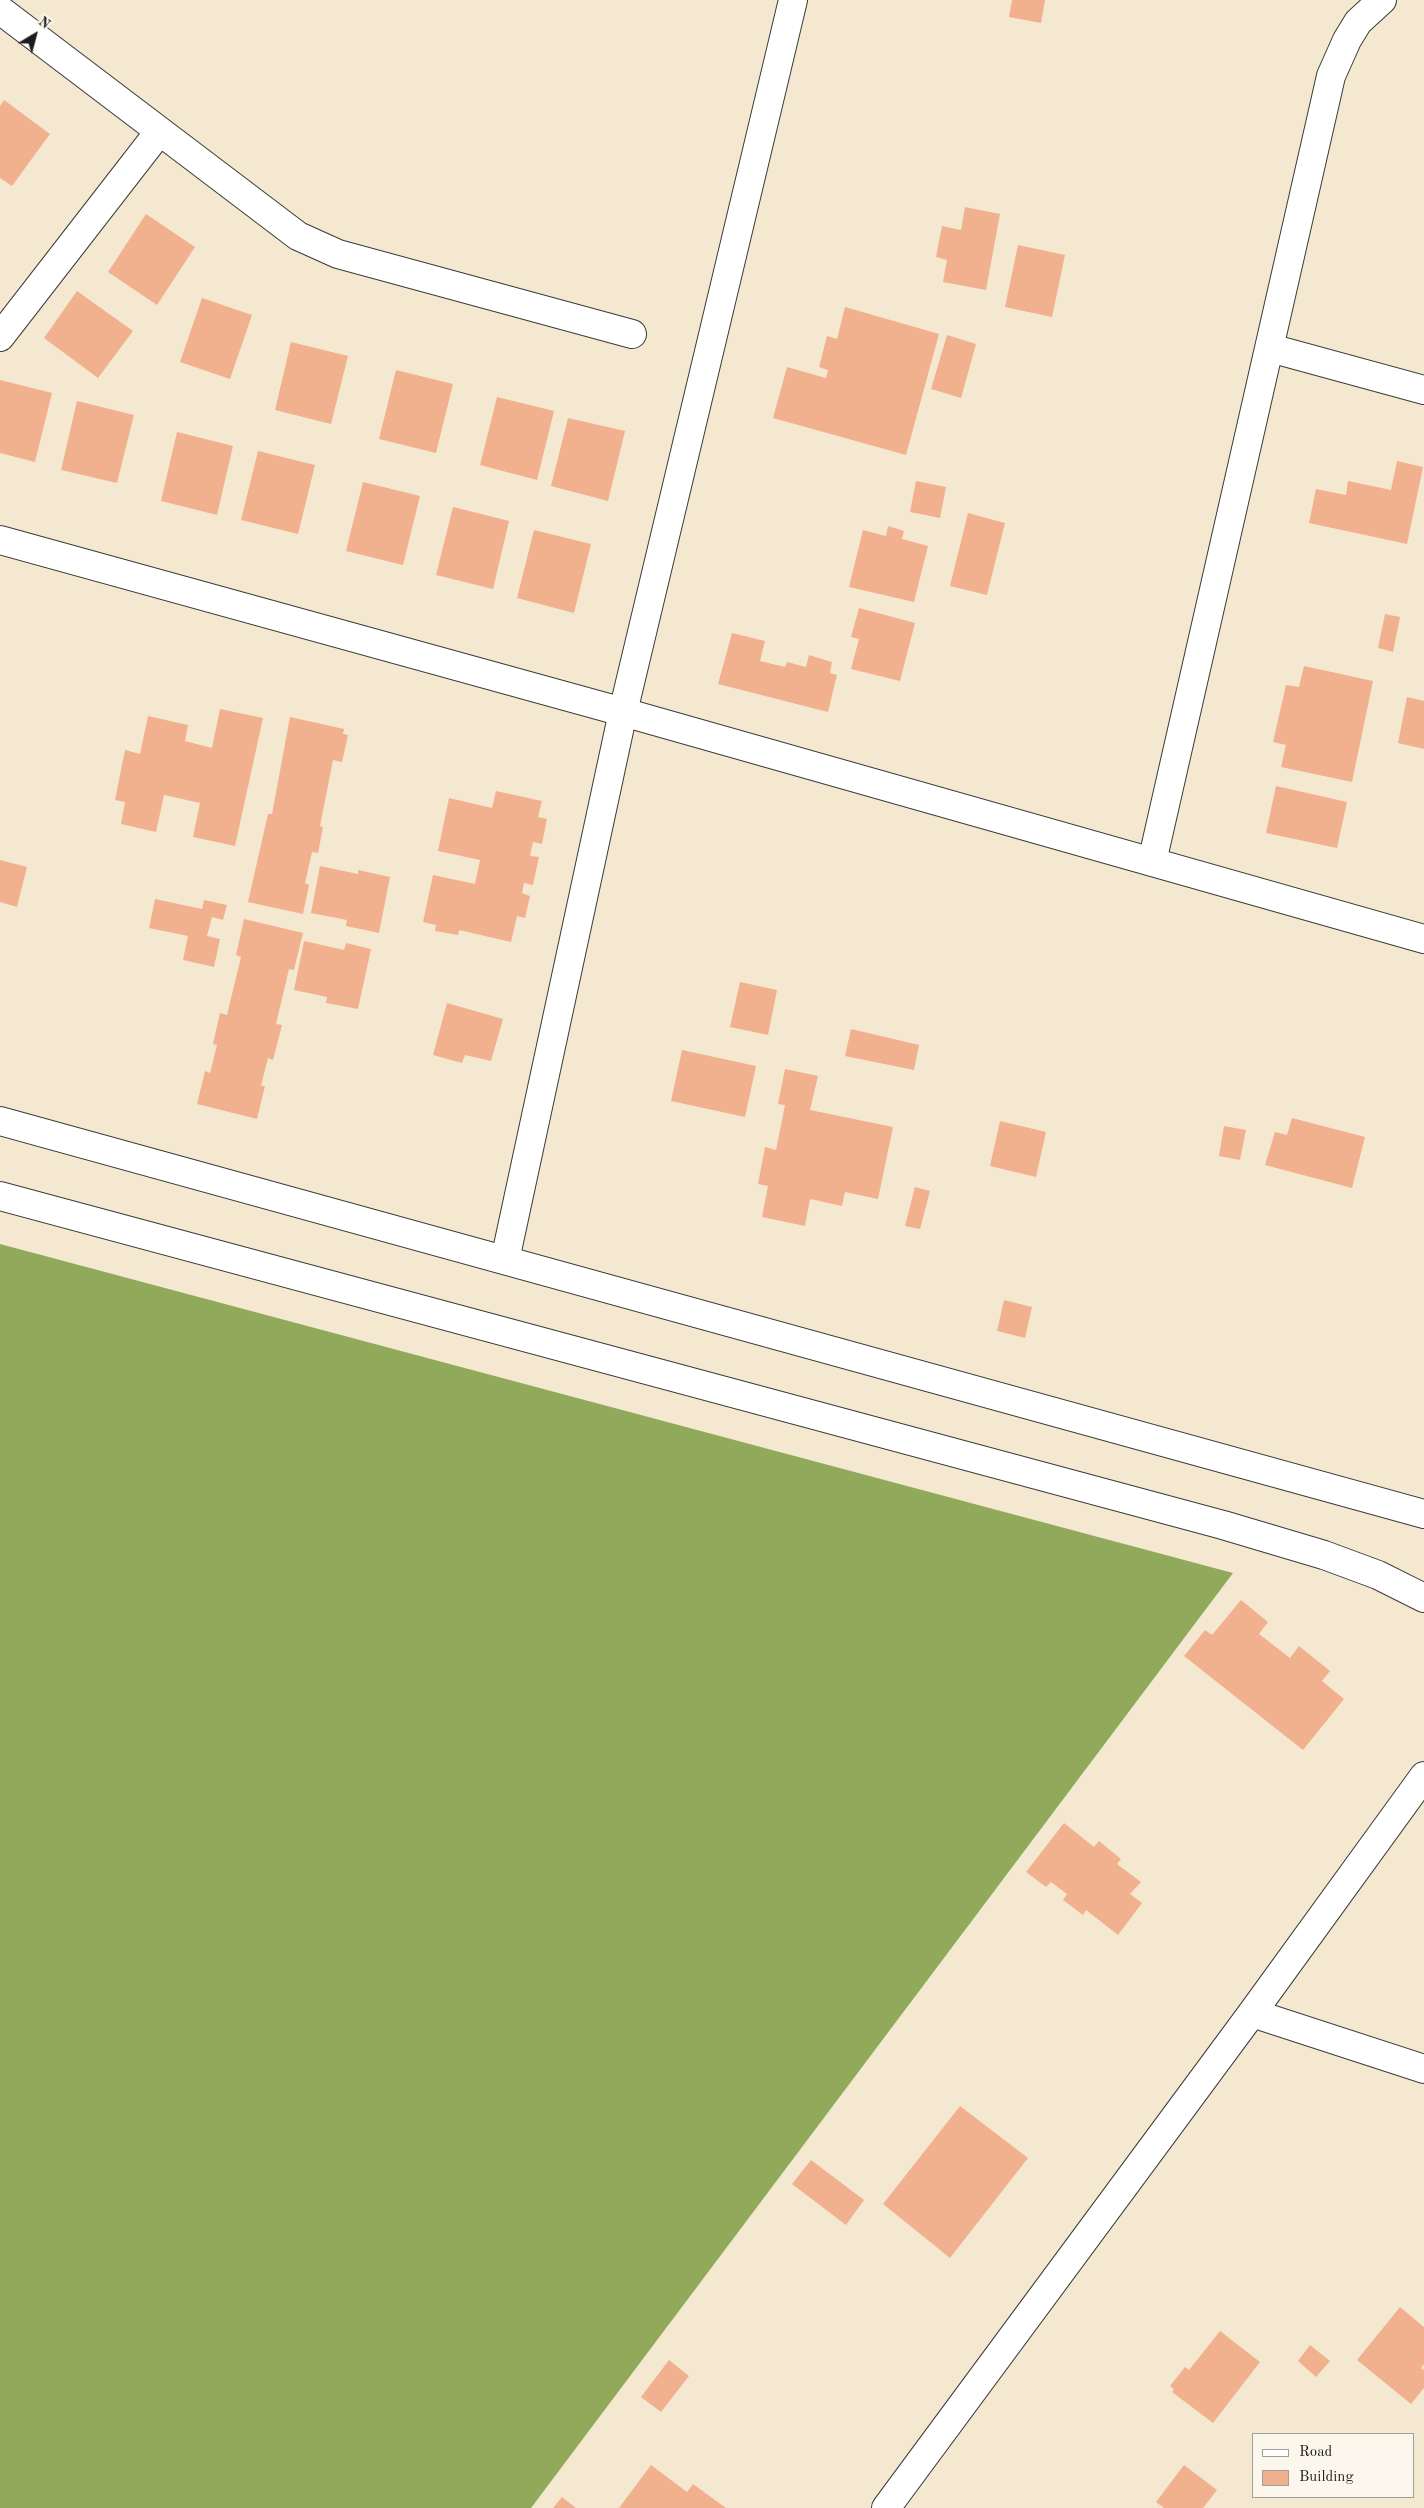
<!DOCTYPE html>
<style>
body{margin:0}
#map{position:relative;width:1424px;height:2508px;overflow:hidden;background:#f4e8d0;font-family:"Old Standard TT",serif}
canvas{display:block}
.legend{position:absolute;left:1252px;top:2433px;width:162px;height:65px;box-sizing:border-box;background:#fbf7ec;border:1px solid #a29f99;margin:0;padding:6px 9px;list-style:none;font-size:15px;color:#1c1c1c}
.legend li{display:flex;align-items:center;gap:10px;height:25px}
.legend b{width:25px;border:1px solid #a29f99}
.north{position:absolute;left:10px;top:10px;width:50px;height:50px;-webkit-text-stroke:4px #fbf7ec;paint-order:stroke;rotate:37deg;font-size:14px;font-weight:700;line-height:20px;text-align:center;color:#1c1c1c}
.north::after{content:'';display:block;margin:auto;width:18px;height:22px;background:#1c1c1c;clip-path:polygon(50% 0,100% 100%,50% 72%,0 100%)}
</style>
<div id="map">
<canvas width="1424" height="2508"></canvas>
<ul class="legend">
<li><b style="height:6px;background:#fff"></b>Road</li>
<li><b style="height:14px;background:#f1b18f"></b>Building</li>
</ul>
<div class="north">N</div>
</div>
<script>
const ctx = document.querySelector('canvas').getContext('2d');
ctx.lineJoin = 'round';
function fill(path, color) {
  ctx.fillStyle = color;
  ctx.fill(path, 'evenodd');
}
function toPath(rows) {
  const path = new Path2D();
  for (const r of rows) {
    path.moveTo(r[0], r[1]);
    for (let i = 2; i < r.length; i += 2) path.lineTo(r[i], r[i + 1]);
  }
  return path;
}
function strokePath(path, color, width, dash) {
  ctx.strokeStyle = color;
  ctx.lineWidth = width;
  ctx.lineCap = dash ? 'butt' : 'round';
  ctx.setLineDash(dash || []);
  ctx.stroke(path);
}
fill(toPath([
 [0,1244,1233,1573,531,2508,0,2508]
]), '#90a95a');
fill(toPath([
 [1012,0,1045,0,1041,23,1009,17],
 [4,100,50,134,12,186,0,178,0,106],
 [965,207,1000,214,986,290,943,282,947,260,936,257,942,226,961,230],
 [146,214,195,247,157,305,108,272],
 [1018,245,1065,255,1052,317,1005,307],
 [77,291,133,331,98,378,44,338],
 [202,298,252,315,230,379,180,362],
 [845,307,939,334,906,455,773,418,787,367,826,378,828,370,819,367,827,336,837,339],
 [947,335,976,344,961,398,931,389],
 [291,342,348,356,331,424,275,410],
 [396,370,453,384,436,453,379,439],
 [0,380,52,393,35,462,0,453],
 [497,397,554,411,537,480,480,465],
 [77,401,134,415,117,483,61,470],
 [568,418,625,431,608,501,551,486],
 [177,432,233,446,217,515,161,501],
 [258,451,315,465,298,534,241,520],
 [1397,461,1423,467,1407,544,1309,523,1316,489,1346,495,1348,481,1391,490],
 [916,481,946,487,940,518,910,512],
 [363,482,420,496,403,565,346,551],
 [453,507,509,521,493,589,436,575],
 [968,513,1005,523,987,595,950,586],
 [888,526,904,531,902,539,928,546,914,602,849,587,863,530,886,536],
 [534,530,591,544,574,613,517,598],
 [859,608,915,623,900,681,851,669,859,639,851,637],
 [1385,614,1400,617,1393,652,1378,648],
 [732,633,765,641,760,661,785,667,787,662,806,667,809,655,832,662,830,673,837,675,828,712,718,684],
 [1304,666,1373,681,1352,782,1281,767,1286,745,1273,742,1286,685,1299,687],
 [1407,697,1424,701,1424,749,1398,743],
 [220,709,263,718,235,846,193,837,200,803,164,795,156,832,121,824,125,802,115,800,125,750,140,754,148,716,188,725,185,741,212,748],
 [290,717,344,729,343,734,348,735,342,762,333,760,320,826,323,827,318,853,312,852,305,883,309,885,303,914,248,902,268,814,272,814],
 [1276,786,1347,802,1337,848,1266,833],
 [496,791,542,801,538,817,547,819,542,844,533,842,530,856,539,857,533,885,524,883,522,893,530,896,525,918,517,916,511,942,459,930,458,935,435,931,436,925,423,922,433,875,475,884,480,860,438,851,449,798,492,808],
 [0,860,27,867,17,907,0,902],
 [320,866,358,874,358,870,390,877,379,933,346,926,347,920,311,913],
 [155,899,202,909,204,900,227,905,223,920,212,917,207,936,220,939,214,967,183,960,188,936,149,928],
 [244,919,303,933,294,970,289,969,276,1024,282,1025,273,1060,268,1058,261,1086,265,1086,257,1119,197,1104,205,1071,210,1073,217,1045,213,1044,220,1013,227,1015,241,957,236,955],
 [304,941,344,950,346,943,371,949,358,1009,326,1003,327,997,294,990],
 [740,982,777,990,768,1035,730,1027],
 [447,1003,503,1019,491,1061,465,1055,462,1063,433,1055],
 [851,1029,919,1045,914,1070,845,1056],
 [682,1050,756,1066,745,1117,671,1101],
 [785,1069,818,1076,810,1110,893,1127,878,1199,845,1192,842,1206,810,1199,805,1226,762,1217,768,1186,758,1184,765,1147,776,1150,785,1105,778,1104],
 [1292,1118,1365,1137,1352,1188,1265,1165,1275,1132,1287,1135],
 [1000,1121,1046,1132,1036,1177,990,1166],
 [1224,1126,1246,1130,1240,1160,1219,1156],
 [915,1187,930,1191,920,1229,905,1226],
 [1004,1300,1032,1307,1025,1338,997,1331],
 [1241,1600,1268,1622,1259,1634,1290,1658,1299,1646,1330,1671,1322,1681,1344,1699,1303,1750,1184,1656,1205,1630,1212,1635],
 [1064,1823,1094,1847,1099,1841,1121,1859,1117,1864,1141,1882,1130,1894,1142,1903,1118,1935,1086,1910,1083,1915,1063,1900,1067,1894,1051,1882,1046,1887,1026,1872],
 [960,2106,1028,2158,950,2258,883,2204],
 [811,2160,864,2200,846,2225,792,2184],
 [1400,2307,1424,2327,1424,2364,1421,2368,1424,2370,1424,2388,1411,2404,1357,2360],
 [1220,2331,1260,2362,1213,2423,1172,2392,1174,2389,1170,2386,1185,2367,1189,2370],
 [1310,2345,1330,2361,1316,2377,1298,2361],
 [669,2360,689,2376,661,2412,641,2397],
 [651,2465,687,2492,693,2484,726,2508,619,2508],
 [1184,2465,1217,2490,1203,2508,1164,2508,1156,2502],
 [562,2497,576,2508,553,2508]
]), '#f1b18f');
const street = toPath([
 [0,10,298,236,338,254,632,334],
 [0,337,159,132],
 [1270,348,1424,390],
 [0,540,623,712,1424,939],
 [1152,862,1331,76,1347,40,1358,22,1382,0],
 [0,1121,1424,1514],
 [0,1196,1223,1525,1324,1555,1378,1575,1424,1598],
 [505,1260,623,712,793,0],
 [1252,2013,1424,2069],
 [886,2508,1252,2013,1424,1776]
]);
strokePath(street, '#3c3b37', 30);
strokePath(street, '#fff', 28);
</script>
